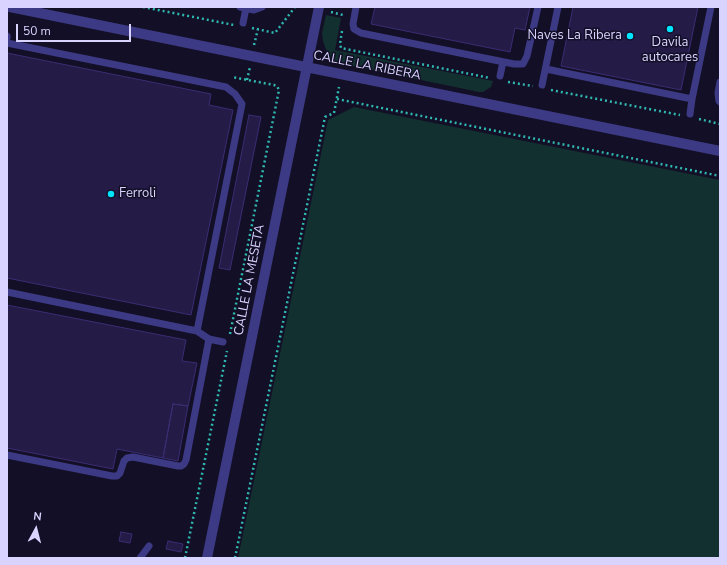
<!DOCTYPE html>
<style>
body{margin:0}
#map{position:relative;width:727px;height:565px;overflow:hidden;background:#130f26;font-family:"Nunito Sans",sans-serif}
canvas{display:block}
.frame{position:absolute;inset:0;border:8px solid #d9d4ff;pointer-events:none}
.north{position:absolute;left:16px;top:509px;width:40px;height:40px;-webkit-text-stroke:3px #130f26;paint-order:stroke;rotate:7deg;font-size:11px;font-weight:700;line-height:16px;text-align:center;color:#d9d4ff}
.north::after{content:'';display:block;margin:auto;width:14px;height:18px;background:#d9d4ff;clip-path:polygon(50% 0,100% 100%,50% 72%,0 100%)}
.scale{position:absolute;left:16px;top:24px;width:115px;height:18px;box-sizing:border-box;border:2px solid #d9d4ff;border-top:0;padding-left:5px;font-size:12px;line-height:14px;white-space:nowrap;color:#d9d4ff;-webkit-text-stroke:3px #130f26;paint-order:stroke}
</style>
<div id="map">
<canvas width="727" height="565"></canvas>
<div class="frame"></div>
<div class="north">N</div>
<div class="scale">50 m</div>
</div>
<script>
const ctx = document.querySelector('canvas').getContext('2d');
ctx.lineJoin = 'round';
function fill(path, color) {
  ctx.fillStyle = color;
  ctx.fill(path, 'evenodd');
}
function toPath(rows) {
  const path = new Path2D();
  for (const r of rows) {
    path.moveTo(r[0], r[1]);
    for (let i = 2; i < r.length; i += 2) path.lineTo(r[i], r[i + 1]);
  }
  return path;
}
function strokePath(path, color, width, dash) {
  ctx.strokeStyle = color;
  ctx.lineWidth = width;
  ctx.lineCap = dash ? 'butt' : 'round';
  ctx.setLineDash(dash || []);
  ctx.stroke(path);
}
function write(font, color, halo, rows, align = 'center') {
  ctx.font = font + ' "Nunito Sans",sans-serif';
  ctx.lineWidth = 3;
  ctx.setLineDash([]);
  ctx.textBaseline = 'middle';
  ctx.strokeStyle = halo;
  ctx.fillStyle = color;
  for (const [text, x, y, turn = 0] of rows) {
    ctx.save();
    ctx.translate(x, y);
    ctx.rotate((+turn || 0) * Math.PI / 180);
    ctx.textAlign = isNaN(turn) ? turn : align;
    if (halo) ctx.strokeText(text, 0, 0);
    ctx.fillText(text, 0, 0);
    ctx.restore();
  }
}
fill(toPath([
 [326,15,341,18,335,50,493,81,491,87,483,92,479,92,334,62,328,55,323,41,322,33],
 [354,107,720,180,720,558,238,558,328,120]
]), '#12302f');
const building = toPath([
 [375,7,530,7,525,30,515,28,510,52,371,24,375,7],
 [573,7,698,7,681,90,561,66,573,7],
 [7,53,211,94,209,105,233,110,191,315,7,278,7,53],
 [249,115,261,117,230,270,219,268,249,115],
 [7,305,186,340,182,361,197,363,188,406,173,404,163,458,117,449,113,469,7,448,7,305],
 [173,404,188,406,178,461,163,458,173,404],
 [121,532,132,534,130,543,119,541,121,532],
 [168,541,183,544,181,552,166,549,168,541]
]);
fill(building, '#241b47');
strokePath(building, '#3b2d73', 1);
strokePath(toPath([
 [143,7,234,25],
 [331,12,343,15],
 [252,28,275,33,295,7],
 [342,31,340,44,341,48,490,78],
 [254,45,258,29],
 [247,80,250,67],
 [508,82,533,86],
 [551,90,680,115],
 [337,99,720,176],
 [699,119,720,124],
 [230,334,279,90,277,86,274,85,232,77],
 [185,558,227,351],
 [235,558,325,117,334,113,339,87]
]), '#2fb8b0', 2.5, [2, 3]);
strokePath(toPath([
 [240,7,254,10,262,7],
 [356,7,353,24,354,29,361,33,514,64,523,64,527,56,538,7],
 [243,23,246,8],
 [7,38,7,36],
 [7,43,226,87,235,94,242,104,197,331],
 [546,69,692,99,711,7],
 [500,76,503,62],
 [720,82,718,93,719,101,720,102],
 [542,85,558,7],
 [690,114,692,99],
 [7,292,197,331,209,339,186,460,184,464,181,466,178,466,133,457,127,458,124,461,120,473,117,476,112,476,7,455],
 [209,339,223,342],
 [140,558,149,546]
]), '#3d3a85', 7);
strokePath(toPath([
 [10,7,720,151],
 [207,558,319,7]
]), '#3d3a85', 10);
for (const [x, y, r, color] of [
 [670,29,4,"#00e5ff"],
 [630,36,4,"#00e5ff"],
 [111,194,4,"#00e5ff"]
]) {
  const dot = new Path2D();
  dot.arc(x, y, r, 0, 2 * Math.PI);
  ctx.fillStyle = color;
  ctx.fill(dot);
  strokePath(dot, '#130f26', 1.5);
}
write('13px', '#d9d4ff', '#130f26', [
 ["Naves La Ribera",622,36],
 ["Davila",670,43,"center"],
 ["autocares",670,58,"center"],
 ["Ferroli",119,194,"left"]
], 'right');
write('13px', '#d9d4ff', '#130f26', [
 ["CALLE LA RIBERA",367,66,11],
 ["CALLE LA MESETA",250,280,-79]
]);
</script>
